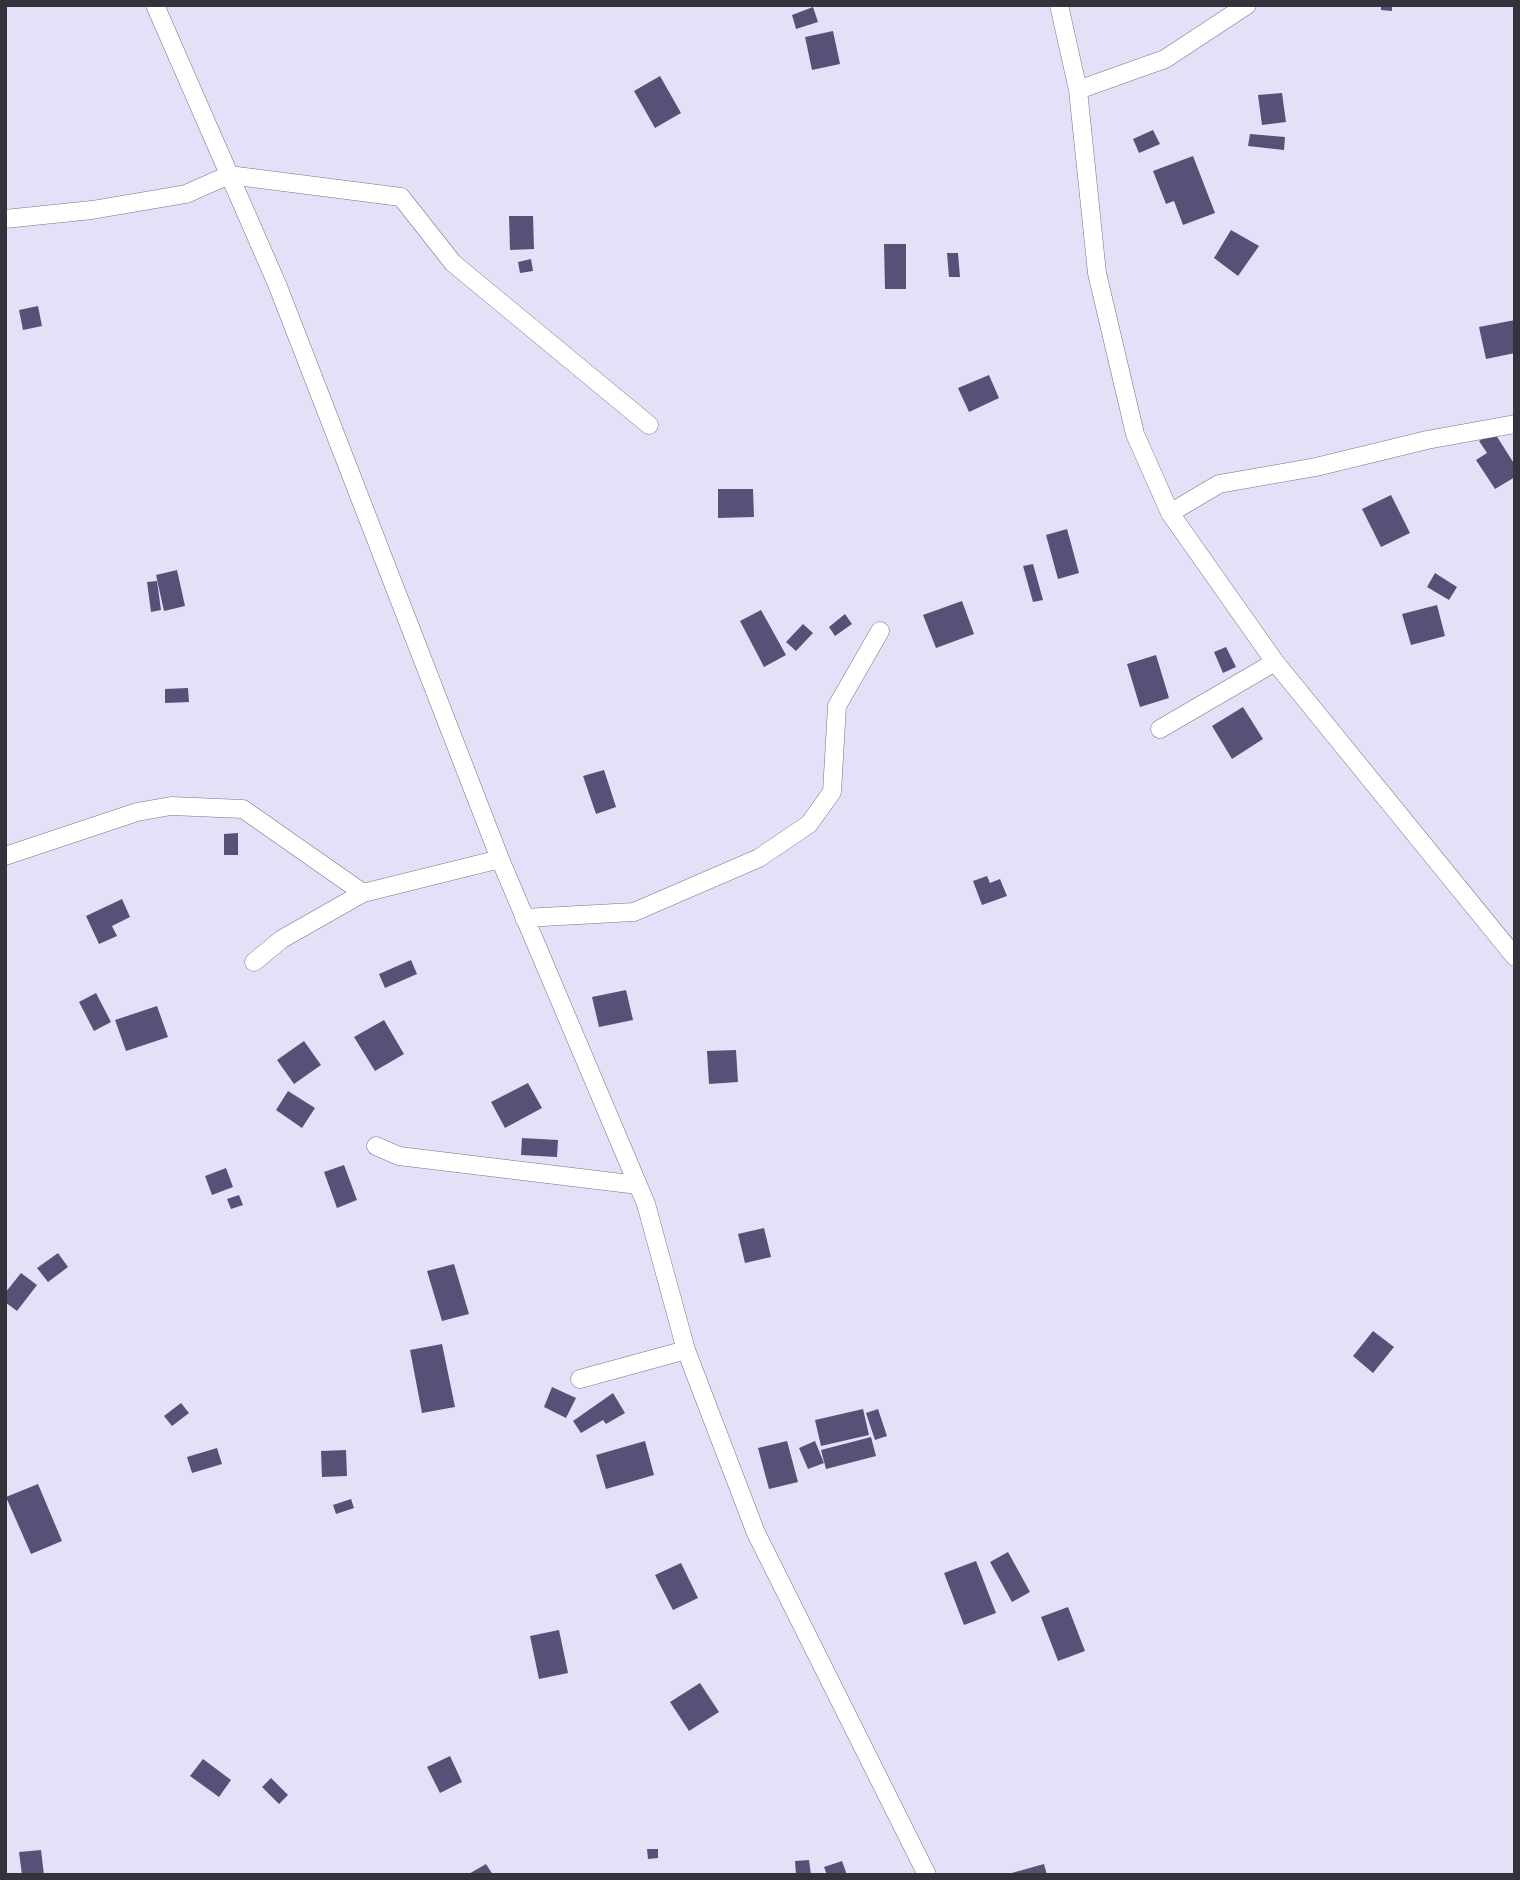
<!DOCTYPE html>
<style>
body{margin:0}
#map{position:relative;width:1520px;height:1880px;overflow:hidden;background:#e3e1f7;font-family:"PT Sans",sans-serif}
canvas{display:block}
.frame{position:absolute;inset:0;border:7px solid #34333c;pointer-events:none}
</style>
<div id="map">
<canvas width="1520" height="1880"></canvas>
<div class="frame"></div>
</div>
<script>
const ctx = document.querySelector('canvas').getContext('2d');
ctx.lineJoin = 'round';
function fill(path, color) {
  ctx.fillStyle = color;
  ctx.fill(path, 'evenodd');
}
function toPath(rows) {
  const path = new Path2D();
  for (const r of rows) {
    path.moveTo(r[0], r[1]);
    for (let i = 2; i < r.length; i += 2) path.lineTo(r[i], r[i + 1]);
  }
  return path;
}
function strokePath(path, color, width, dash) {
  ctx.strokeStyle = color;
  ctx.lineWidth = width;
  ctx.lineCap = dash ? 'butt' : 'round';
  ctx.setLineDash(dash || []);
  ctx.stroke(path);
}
fill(toPath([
 [1381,5,1392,5,1392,11,1381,10],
 [813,7,818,22,796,29,792,15],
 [833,31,840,64,812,70,805,37],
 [660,76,681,113,655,128,634,91],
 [1282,93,1286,122,1262,125,1258,95],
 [1153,130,1160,144,1139,153,1133,139],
 [1250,134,1285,137,1284,150,1248,146],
 [1193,156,1215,213,1183,225,1174,201,1166,204,1153,171],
 [509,216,533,216,534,249,510,250],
 [1231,230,1259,246,1238,276,1214,258],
 [884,244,906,244,906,289,885,289],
 [947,253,958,253,960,277,949,277],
 [531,259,533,271,520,273,518,262],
 [38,306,42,326,23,330,19,310],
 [1515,320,1515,353,1486,359,1479,327],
 [989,375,999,398,969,412,958,388],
 [1494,432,1515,465,1515,477,1495,489,1476,460,1487,453,1479,441],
 [718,489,753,489,754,517,718,518],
 [1391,495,1410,533,1381,547,1362,509],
 [1067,529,1079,573,1058,579,1046,535],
 [1033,564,1043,600,1033,602,1023,566],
 [177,570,185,606,164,611,156,575],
 [1435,573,1457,587,1449,600,1427,587],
 [157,581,161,610,151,612,147,582],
 [962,601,974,634,936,648,923,615],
 [1437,605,1445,636,1411,645,1402,614],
 [761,610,786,655,764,667,740,621],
 [845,614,852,624,835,636,829,627],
 [803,624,813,633,796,651,786,642],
 [1226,647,1236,667,1223,673,1214,652],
 [1156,655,1169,698,1140,707,1127,664],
 [188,688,189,702,165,703,165,689],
 [1243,707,1263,739,1232,759,1212,726],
 [604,770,616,807,596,814,583,776],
 [238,833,238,855,224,855,224,834],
 [987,876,990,883,1000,879,1007,896,982,905,973,881],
 [122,899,130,917,112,926,117,936,99,944,86,916],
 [411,960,417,974,385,988,379,974],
 [626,990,633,1020,599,1027,592,997],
 [96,993,111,1022,94,1031,79,1002],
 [157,1006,168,1037,126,1051,115,1020],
 [384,1020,404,1054,375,1071,354,1037],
 [304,1041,321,1065,294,1084,277,1060],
 [736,1050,738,1082,709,1084,707,1051],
 [528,1083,542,1108,505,1128,491,1102],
 [288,1091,315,1108,302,1128,276,1110],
 [522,1138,558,1140,557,1157,521,1155],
 [344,1165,357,1200,337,1208,324,1172],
 [226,1168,233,1187,212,1195,205,1176],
 [239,1195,243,1205,231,1209,227,1199],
 [764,1228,771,1257,745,1263,738,1234],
 [58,1253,68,1267,48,1282,37,1268],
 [454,1264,469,1314,442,1321,427,1271],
 [21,1273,37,1285,17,1311,5,1302,5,1293],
 [1373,1331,1394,1347,1373,1373,1353,1356],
 [442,1344,455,1407,422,1413,410,1350],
 [552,1387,576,1398,566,1418,544,1407],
 [613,1393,625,1413,606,1424,603,1420,581,1433,573,1421],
 [181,1403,189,1413,172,1426,164,1416],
 [863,1409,869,1435,821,1446,815,1420],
 [878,1409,887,1436,875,1440,866,1413],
 [871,1437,876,1456,826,1469,821,1450],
 [645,1441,654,1475,606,1489,596,1455],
 [787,1441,798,1482,769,1489,758,1448],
 [815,1441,824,1463,808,1469,799,1448],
 [217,1448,222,1464,192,1473,187,1457],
 [346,1450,347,1476,322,1477,321,1451],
 [38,1484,62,1541,31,1554,6,1497],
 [351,1499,354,1508,336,1514,333,1505],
 [1008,1552,1030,1592,1012,1602,990,1562],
 [976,1561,996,1613,964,1625,944,1573],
 [681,1563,698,1598,673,1610,655,1575],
 [1068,1607,1085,1651,1058,1661,1041,1617],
 [559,1630,568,1673,539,1679,530,1636],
 [700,1683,719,1712,689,1731,670,1702],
 [450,1756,462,1782,440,1793,427,1767],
 [203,1759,231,1780,219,1797,190,1776],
 [271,1778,288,1795,279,1804,262,1787],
 [647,1849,658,1849,658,1858,648,1859],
 [41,1850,44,1875,22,1875,19,1852],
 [809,1860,811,1875,796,1875,795,1861],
 [842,1861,847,1875,827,1875,824,1867],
 [486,1864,493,1875,467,1875],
 [1044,1864,1047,1875,1008,1875,1008,1874]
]), '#575178');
const minor = toPath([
 [155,5,277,284,500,859,646,1204,686,1350,756,1533,927,1875],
 [1059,5,1078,90,1097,273,1135,434,1170,513,1275,662,1515,957],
 [1078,90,1165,59,1247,5],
 [5,219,92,210,186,194,229,175,401,197,453,263,649,425],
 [1170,513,1219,484,1316,467,1427,440,1515,424],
 [1160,729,1275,662],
 [5,856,137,812,171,806,243,809,363,893],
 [524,918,634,912,759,858,809,824,832,792,837,706,880,631],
 [254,962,282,939,363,893,500,859],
 [376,1146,399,1156,638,1185],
 [580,1379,686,1350]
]);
strokePath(minor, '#757387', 19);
strokePath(minor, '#fff', 18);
</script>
